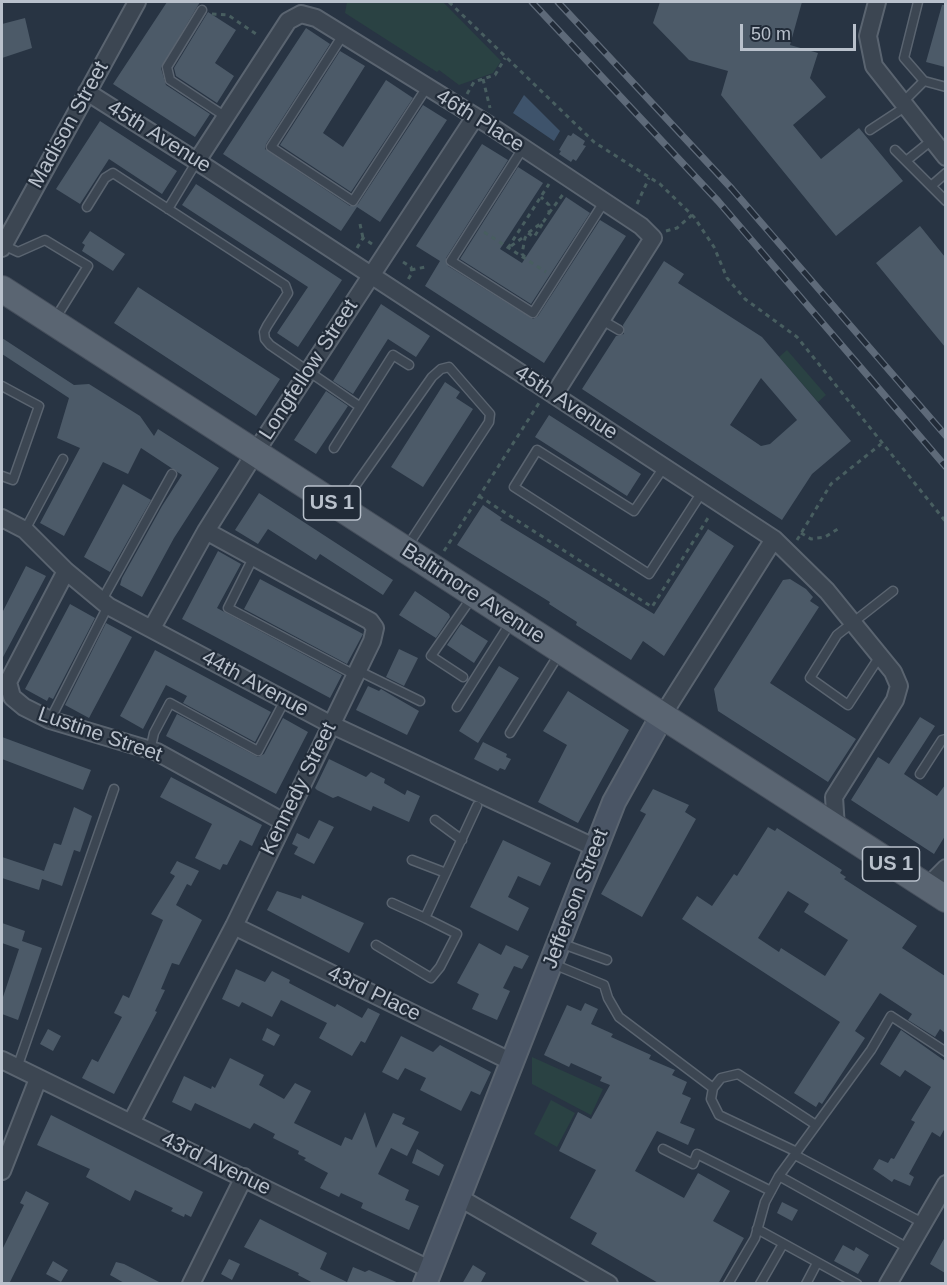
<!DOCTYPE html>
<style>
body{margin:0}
#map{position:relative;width:947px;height:1285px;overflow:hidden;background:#283443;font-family:Helvetica,sans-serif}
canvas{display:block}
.frame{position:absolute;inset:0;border:3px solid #b9c1cc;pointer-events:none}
.scale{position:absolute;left:740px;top:24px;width:116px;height:27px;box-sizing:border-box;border:3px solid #b9c1cc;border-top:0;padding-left:8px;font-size:18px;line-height:21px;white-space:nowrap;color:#b9c1cc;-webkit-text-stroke:4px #212b38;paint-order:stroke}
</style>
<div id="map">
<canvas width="947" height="1285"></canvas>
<div class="frame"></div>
<div class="scale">50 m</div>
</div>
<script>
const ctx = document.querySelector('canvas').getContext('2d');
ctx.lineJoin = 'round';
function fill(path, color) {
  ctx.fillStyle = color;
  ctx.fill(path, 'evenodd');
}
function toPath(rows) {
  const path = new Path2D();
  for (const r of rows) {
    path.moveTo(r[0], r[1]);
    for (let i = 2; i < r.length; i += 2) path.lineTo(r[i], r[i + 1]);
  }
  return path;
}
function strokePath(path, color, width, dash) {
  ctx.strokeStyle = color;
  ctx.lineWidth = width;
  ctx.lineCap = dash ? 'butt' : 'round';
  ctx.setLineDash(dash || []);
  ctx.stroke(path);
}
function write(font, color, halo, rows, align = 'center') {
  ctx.font = font + ' Helvetica,sans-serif';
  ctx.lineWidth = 4.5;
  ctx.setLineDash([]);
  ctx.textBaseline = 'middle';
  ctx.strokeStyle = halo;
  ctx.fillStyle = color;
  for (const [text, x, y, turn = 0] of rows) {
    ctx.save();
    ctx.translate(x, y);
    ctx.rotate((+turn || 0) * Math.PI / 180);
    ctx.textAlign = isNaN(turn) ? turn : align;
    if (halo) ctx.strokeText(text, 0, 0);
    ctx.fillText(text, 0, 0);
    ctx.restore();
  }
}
fill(toPath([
 [347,2,443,2,501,61,493,73,459,85,439,70,437,72,345,13],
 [787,350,826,395,818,402,779,357],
 [532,1057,603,1089,591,1115,532,1084],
 [551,1100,575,1113,557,1147,534,1134]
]), '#2a4243');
fill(toPath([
 [524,95,560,131,554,141,513,113]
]), '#3e536b');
fill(toPath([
 [167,2,200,2,161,68,166,85,210,114,195,137,113,84],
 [660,2,802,2,790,45,818,53,810,78,826,97,793,125,821,159,859,128,903,181,836,236,721,95,728,71,689,60,653,23],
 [942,5,945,5,945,67,926,62],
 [208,12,236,30,215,63,234,76,217,103,176,76,174,68],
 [25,18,32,48,2,58,2,24],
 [306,28,330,44,266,144,265,149,350,206,358,204,423,105,447,120,380,222,357,207,341,231,223,154],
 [340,51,365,66,323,133,343,147,386,80,413,98,351,192,280,145],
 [100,121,177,171,162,194,109,159,80,204,56,189],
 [573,133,585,141,583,145,586,146,576,161,573,159,571,162,559,154,561,151,559,150,568,135,571,136],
 [482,144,508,160,446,258,448,266,533,319,538,316,600,220,626,236,544,363,425,286,440,261,416,246],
 [518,167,543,183,500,249,522,263,566,197,590,213,531,304,460,259],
 [196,184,342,280,298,347,277,333,308,287,182,205],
 [920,226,945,257,945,347,876,263],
 [90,231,125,254,113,271,82,251,85,245,82,243],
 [664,261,684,274,678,283,762,337,851,441,812,474,782,520,582,389,616,336,624,334,623,325],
 [761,378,797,420,770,444,761,446,730,425],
 [138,287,280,379,256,416,114,323],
 [381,304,430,336,416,357,388,339,353,394,333,381],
 [2,338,74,385,89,384,140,416,154,436,158,429,219,468,174,538,142,597,120,585,122,578,162,506,182,475,141,448,128,474,103,462,64,536,40,523,80,448,57,438,69,398,2,354],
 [445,382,460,392,456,398,473,409,423,487,391,467],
 [326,391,348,406,316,454,294,440],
 [549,415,641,474,627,496,535,437],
 [123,484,151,500,110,572,84,557],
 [259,493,393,580,383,595,320,554,316,560,268,529,258,544,235,530],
 [483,505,502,518,500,520,654,614,708,529,734,546,664,656,643,641,631,660,576,625,577,622,549,604,550,602,457,545],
 [218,551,241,564,217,608,342,675,330,698,182,619],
 [26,566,46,576,2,659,2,613],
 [260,579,363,634,347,664,244,609],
 [790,579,806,589,813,597,810,601,819,607,770,683,856,739,828,782,718,711,714,689,783,580],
 [415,591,449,614,450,617,436,638,399,615],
 [70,604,95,618,53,699,49,697,47,701,25,689],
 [106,623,132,637,89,718,65,705],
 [461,624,488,641,474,663,447,645],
 [399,649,418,658,404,686,386,677],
 [155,650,271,712,255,742,183,703,187,696,166,685,143,729,120,716],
 [499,666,519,678,478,743,459,731],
 [368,686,379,691,381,689,419,711,407,735,356,710],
 [568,691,629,730,578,823,538,802,567,745,543,731],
 [177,714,258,757,264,754,283,718,308,732,276,794,166,736],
 [920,717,935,726,904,774,937,796,945,785,945,836,934,854,851,800,878,757,889,764],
 [2,737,91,770,83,790,2,759],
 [483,742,507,754,506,757,511,759,505,770,500,768,498,771,474,759],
 [329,759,366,777,371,772,385,779,384,783,405,795,407,790,420,796,409,822,373,806,371,811,338,796,333,798,317,790,315,788],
 [171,777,262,825,252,846,240,840,227,865,223,864,220,870,195,858,212,824,160,797],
 [653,789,689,805,685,812,696,819,642,917,601,894,646,814,640,811],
 [74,807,92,816,80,852,74,850,62,886,42,879,39,890,2,878,2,857,44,871,54,843,61,845],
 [319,820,334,827,314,864,294,854,298,847,292,844,297,833,309,839],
 [768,827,775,831,777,828,842,870,840,873,846,877,844,879,917,926,902,948,945,976,945,1033,940,1029,935,1037,908,1020,912,1014,880,993,855,1031,865,1038,822,1104,819,1102,816,1107,794,1093,840,1022,682,919,697,896,712,906,734,874,737,876],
 [788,891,809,904,804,912,848,940,825,976,781,948,779,952,758,938],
 [503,840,551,863,540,886,518,876,508,897,529,908,518,931,470,907],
 [177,861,199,871,191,886,187,884,176,905,202,920,179,965,172,963,161,989,165,990,155,1011,157,1012,114,1094,82,1078,92,1059,98,1062,122,1017,114,1013,123,995,129,998,163,920,151,914,175,876,170,873],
 [277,891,301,899,302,895,364,923,349,953,267,910],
 [2,923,25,931,22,941,42,948,18,1020,2,1014,2,1000,19,949,2,943],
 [479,943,501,955,506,945,529,956,522,969,514,966,503,988,510,991,497,1020,472,1009,479,994,457,983],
 [236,969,265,982,272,971,290,980,289,983,335,1007,337,1004,362,1018,368,1008,380,1014,365,1043,361,1041,352,1056,319,1038,327,1023,281,1000,272,1017,242,1002,239,1007,222,999],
 [585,1003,598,1009,591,1024,613,1034,611,1037,651,1055,649,1059,675,1070,672,1075,687,1082,682,1094,691,1098,680,1123,695,1129,688,1145,657,1131,635,1171,684,1198,698,1173,730,1191,713,1221,744,1238,718,1284,660,1284,591,1244,597,1233,570,1218,596,1170,559,1151,578,1112,591,1119,610,1085,600,1081,602,1077,571,1063,569,1067,544,1055,567,1005,581,1011],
 [267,1028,280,1035,274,1046,262,1040],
 [48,1029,61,1036,53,1051,40,1044],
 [901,1030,945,1061,945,1128,940,1137,932,1132,909,1174,914,1177,910,1186,894,1179,892,1182,873,1169,879,1159,888,1163,891,1158,894,1159,915,1122,911,1120,931,1087,905,1070,900,1077,880,1064],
 [401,1036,433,1052,440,1045,491,1072,480,1095,471,1091,461,1111,420,1090,426,1078,405,1068,398,1080,382,1072],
 [230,1058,264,1075,259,1085,284,1099,295,1083,311,1091,294,1123,341,1146,345,1137,352,1140,365,1112,376,1148,393,1113,405,1118,402,1124,419,1132,407,1156,391,1148,378,1174,409,1190,405,1200,419,1206,409,1230,361,1208,363,1203,341,1193,339,1197,320,1188,328,1173,304,1160,306,1158,298,1154,299,1151,273,1138,275,1134,254,1123,250,1129,195,1103,191,1111,172,1102,184,1076,211,1089,212,1086,215,1088],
 [51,1115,203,1192,191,1217,185,1214,184,1217,171,1211,173,1208,135,1190,130,1201,86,1177,90,1169,37,1145],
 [417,1149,444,1165,439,1176,412,1163],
 [26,1191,49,1203,9,1284,2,1284,2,1250,24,1205,20,1203],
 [782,1202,798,1210,792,1221,777,1213],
 [260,1219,327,1253,320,1269,347,1282,353,1267,365,1272,369,1270,401,1284,315,1284,298,1275,299,1273,244,1247],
 [945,1237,945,1273,930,1264],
 [843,1245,854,1251,856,1247,869,1255,858,1274,834,1261],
 [229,1259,240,1264,232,1280,221,1274],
 [53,1261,68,1270,61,1282,46,1274],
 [116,1262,124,1264,163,1284,126,1284,110,1275],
 [473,1265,486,1273,480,1284,462,1284]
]), '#4c5a68');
const lane = toPath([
 [918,2,904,58,924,81],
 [202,10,167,67,170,80,226,117],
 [343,35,271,147,353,201,427,87],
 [902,103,924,81,946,87],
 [870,130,905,107],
 [523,148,451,261,533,313,604,202],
 [895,150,946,201],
 [906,161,932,140],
 [931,186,946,173],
 [87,207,105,178,113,173,285,285,288,293,267,326,264,332,265,339,270,345,359,406],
 [168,209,197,161],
 [3,245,18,252,45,240,88,266,55,319],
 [600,319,619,330],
 [2,386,39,406,13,480,2,476],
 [334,448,393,355,409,365],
 [664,467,634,511,537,450,514,487,649,574,702,492],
 [341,506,432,377,441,369,449,367,490,414,489,422,407,547],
 [25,530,63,459],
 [253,558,228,608,355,675],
 [102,600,172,474],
 [880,656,848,705,810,678,837,635,893,591],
 [357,670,420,701],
 [463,677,431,656,472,597],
 [457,707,511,622],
 [50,720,108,606],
 [510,733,559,654],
 [150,751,154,733,170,703,258,751,285,700],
 [920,774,942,740,946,739],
 [435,820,462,840],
 [412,860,446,873],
 [392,903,425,918],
 [560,943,607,960],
 [376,945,431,978,440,967,457,934,425,918,477,806],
 [553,964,604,985,608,998,619,1017,713,1088,721,1078,738,1074,816,1125],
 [17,1068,114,789],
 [713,1088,711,1099,719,1115,797,1152],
 [663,1149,693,1164,697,1154,771,1191],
 [795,1155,923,1223],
 [779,1176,908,1248],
 [757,1229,857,1284],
 [728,1284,755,1238,765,1202,779,1176,871,1050,891,1016,946,1052],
 [760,1284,783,1244],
 [806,1284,817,1263]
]);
const street = toPath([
 [877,2,868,36,874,66,946,157],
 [87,92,209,169,774,539,827,591,893,672,899,686,895,700,834,797,836,828],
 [197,161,288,21,301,14,316,18,489,125,641,226,653,238,554,395],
 [2,248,137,2],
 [2,518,25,530,66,571,108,606,330,724,596,848],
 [66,571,8,682,12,697,24,707,50,720,157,752,282,821],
 [152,628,206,531,255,453,475,117],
 [662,716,774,539],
 [927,887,946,868],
 [234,926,514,1063],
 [2,1060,431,1270],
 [131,1123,234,926,372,641,375,628,370,621,206,531],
 [2,1171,38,1079],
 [460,1198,609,1284],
 [191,1284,244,1177],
 [888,1284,946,1184]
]);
const secondary = toPath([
 [425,1284,614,802,662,716]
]);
const primary = toPath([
 [2,289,946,899]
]);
strokePath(lane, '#5a6470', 11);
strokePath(street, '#5a6470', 20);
strokePath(secondary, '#5a6470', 26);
strokePath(primary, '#464f5c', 28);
strokePath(toPath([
 [449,2,594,142,660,184,694,217,714,247,727,278,745,299,797,337,946,522],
 [212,14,228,15,259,36],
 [483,79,490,108],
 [467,94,474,82,495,75,505,58],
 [637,204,649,178],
 [549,213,564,193],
 [360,224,363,238],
 [666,231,677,228,692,215],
 [484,232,546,272],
 [528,233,534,237,543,223],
 [511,246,525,236],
 [357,248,363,238,372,244],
 [508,248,549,184],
 [525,257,522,254,525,238,528,233,544,221,549,213,549,205,541,197],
 [403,262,411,267,412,273,407,281],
 [411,270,425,267],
 [479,496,652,607,708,518],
 [801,533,811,539,825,537,841,527],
 [797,540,831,484,881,444],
 [444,551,539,403]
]), '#485e60', 3, [4.5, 4.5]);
strokePath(lane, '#3c4652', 8);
strokePath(street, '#3c4652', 16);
strokePath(secondary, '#4a5565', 22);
strokePath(primary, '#5a6572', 26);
const rail = toPath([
 [532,2,718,201,946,467],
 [558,2,732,189,946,436]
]);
strokePath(rail, '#5e6a79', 7);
strokePath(rail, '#212b38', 4.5, [14]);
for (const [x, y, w] of [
 [332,503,57],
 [891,864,57]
]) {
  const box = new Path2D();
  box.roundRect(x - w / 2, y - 17, w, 34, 4.5);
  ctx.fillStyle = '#212b38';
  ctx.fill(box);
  strokePath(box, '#b9c1cc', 1.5);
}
write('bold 20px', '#b9c1cc', null, [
 ["US 1",332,503],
 ["US 1",891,864]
]);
write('21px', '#b9c1cc', '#212b38', [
 ["46th Place",480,121,32],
 ["Madison Street",69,125,-61],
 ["45th Avenue",159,137,32],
 ["Longfellow Street",309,370,-57],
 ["45th Avenue",566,403,33],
 ["Baltimore Avenue",473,594,33],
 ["44th Avenue",255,684,28],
 ["Lustine Street",100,735,19],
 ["Kennedy Street",299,789,-64],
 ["Jefferson Street",576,899,-69],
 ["43rd Place",374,994,26],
 ["43rd Avenue",216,1164,26]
]);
</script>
